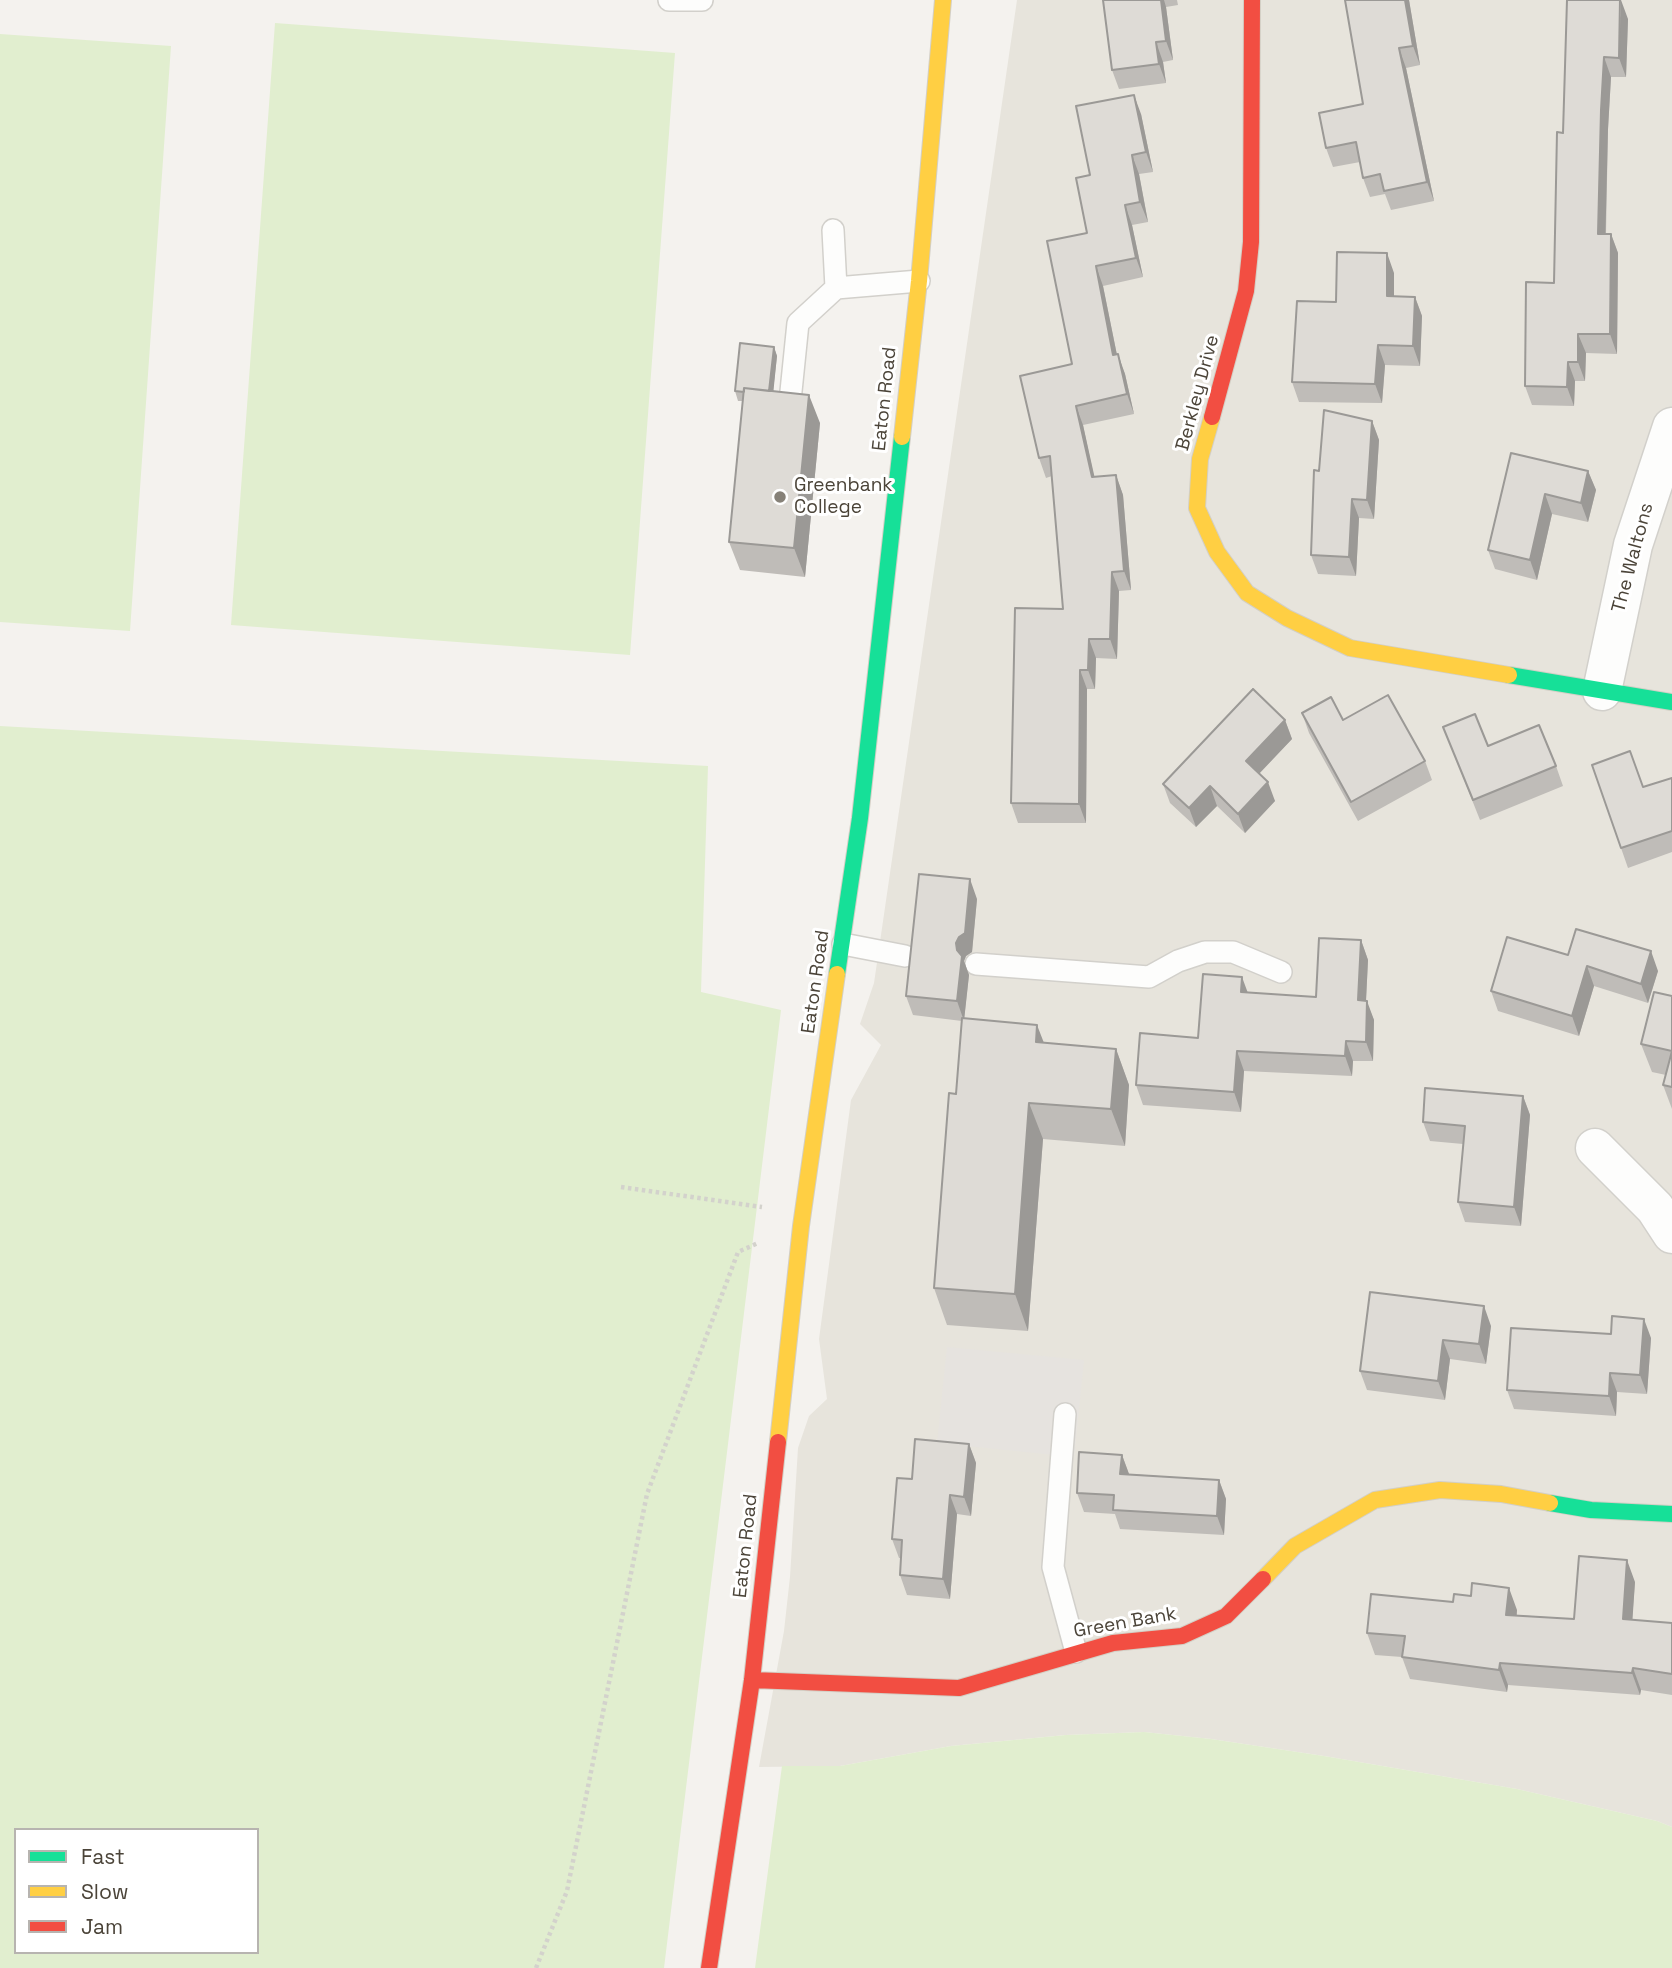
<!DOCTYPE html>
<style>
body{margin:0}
#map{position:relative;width:1672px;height:1968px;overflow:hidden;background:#f4f2ee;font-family:"Space Grotesk",sans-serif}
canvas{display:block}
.legend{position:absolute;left:14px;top:1828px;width:245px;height:126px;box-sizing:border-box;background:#fff;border:2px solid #b7b4b0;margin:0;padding:9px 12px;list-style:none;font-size:21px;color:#4b4439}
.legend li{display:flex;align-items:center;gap:14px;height:35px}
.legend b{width:35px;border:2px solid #b7b4b0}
</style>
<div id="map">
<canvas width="1672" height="1968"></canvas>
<ul class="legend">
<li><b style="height:9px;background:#16e098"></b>Fast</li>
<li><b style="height:9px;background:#ffcf43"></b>Slow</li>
<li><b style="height:9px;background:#f24e42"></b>Jam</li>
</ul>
</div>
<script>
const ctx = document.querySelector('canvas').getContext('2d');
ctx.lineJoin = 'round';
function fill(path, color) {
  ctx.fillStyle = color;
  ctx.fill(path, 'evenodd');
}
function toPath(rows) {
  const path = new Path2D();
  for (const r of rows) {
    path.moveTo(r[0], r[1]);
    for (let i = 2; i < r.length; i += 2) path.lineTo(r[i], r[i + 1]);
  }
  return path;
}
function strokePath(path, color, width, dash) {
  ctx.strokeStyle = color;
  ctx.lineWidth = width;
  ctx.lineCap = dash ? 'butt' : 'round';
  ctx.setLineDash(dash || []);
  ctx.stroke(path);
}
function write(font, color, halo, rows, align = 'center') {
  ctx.font = font + ' "Space Grotesk",sans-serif';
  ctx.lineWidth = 6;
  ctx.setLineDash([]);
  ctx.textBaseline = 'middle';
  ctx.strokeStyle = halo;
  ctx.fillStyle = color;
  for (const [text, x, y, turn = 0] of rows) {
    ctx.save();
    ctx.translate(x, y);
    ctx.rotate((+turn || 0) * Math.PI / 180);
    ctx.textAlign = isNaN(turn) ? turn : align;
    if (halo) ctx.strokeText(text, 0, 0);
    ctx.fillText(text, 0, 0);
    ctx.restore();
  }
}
fill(toPath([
 [1017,0,1672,0,1672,1827,1657,1821,1517,1789,1324,1756,1211,1739,1144,1732,1066,1735,951,1746,840,1766,759,1767,784,1631,790,1577,798,1448,809,1416,827,1399,819,1339,851,1100,881,1045,860,1024,874,983]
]), '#e7e4dc');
fill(toPath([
 [275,23,675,53,630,655,231,625],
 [0,34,171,46,130,631,0,622],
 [0,726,708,766,701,992,781,1010,664,1968,0,1968],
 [16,1830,257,1830,257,1952,16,1952],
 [1144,1732,1211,1739,1324,1756,1517,1789,1657,1821,1672,1827,1672,1968,755,1968,782,1766,840,1766,951,1746,1066,1735]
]), '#e1eecf');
fill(toPath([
 [947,1347,1084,1360,1074,1457,937,1443]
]), '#e6e3df');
const lane = toPath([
 [669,0,702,0],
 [833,230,836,288],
 [790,401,798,323,836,288,919,281],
 [843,944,905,956],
 [976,964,1149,977,1178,961,1205,952,1233,952,1281,972],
 [1065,1414,1053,1567,1076,1652]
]);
const street = toPath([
 [1602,691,1633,545,1672,427],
 [1595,1148,1655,1208,1672,1234]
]);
const fast = toPath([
 [1509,675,1672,702],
 [837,974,860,818,902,437],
 [1550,1503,1591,1510,1672,1514]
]);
const slow = toPath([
 [1212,417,1200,459,1197,508,1217,552,1247,593,1287,618,1350,648,1509,675],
 [902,437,919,281,943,0],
 [778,1442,801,1226,837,974],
 [1263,1579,1295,1546,1375,1500,1440,1490,1501,1494,1550,1503]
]);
const jam = toPath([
 [1212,417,1246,291,1251,242,1252,0],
 [752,1680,959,1688,1113,1643,1182,1636,1226,1616,1263,1579],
 [709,1968,752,1680,778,1442]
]);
strokePath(lane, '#d2d0cb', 24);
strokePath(street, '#d2d0cb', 41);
strokePath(fast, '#d3cfc5', 18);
strokePath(slow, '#d3cfc5', 18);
strokePath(jam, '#d3cfc5', 18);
strokePath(toPath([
 [621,1187,762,1207],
 [536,1968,567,1891,647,1494,738,1252,758,1243]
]), '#d3d2cc', 4.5, [3.5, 3.5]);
strokePath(lane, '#fdfdfc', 21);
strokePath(street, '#fdfdfc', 38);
strokePath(fast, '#16e098', 16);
strokePath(slow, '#ffcf43', 16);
strokePath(jam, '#f24e42', 16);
fill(toPath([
 [1103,0,1177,0,1178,5,1166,7,1173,60,1163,62,1166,83,1119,89,1112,70],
 [1409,0,1420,65,1406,68,1434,201,1391,210,1385,194,1370,197,1363,178,1360,162,1333,167,1326,148,1363,104],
 [1567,0,1628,19,1626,77,1611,77,1608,129,1606,234,1611,234,1618,253,1617,354,1586,353,1585,381,1575,381,1574,406,1532,405,1525,386,1554,283,1563,133],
 [1141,114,1153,172,1139,174,1148,222,1132,225,1143,277,1103,286,1117,355,1125,374,1134,414,1083,425,1094,477,1116,475,1123,495,1131,590,1119,591,1117,659,1096,658,1095,689,1087,689,1086,823,1018,823,1011,803,1063,609,1052,476,1046,478,1039,458,1072,364,1087,233,1090,175],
 [1394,273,1394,296,1415,297,1422,316,1420,366,1385,365,1382,403,1299,402,1292,382,1336,302],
 [774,347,777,356,773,391,820,423,805,577,740,570,729,542,743,401,738,401,735,391],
 [1372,421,1379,440,1374,519,1359,518,1356,576,1318,574,1311,555,1319,471],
 [1511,453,1588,471,1596,490,1588,522,1552,514,1537,580,1495,569,1488,550],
 [1302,713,1343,720,1425,761,1432,780,1358,821,1309,733],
 [1285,720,1292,739,1259,774,1275,801,1245,833,1217,806,1196,827,1170,803,1163,784],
 [1443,727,1488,746,1556,766,1563,786,1480,820],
 [1592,765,1643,787,1672,778,1672,852,1628,868],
 [977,899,972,952,966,956,964,961,969,975,964,1019,1044,1043,1116,1049,1129,1085,1125,1146,1043,1139,1028,1331,947,1325,934,1288,956,1094,962,1021,913,1015,906,996],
 [1361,940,1368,960,1366,1001,1374,1020,1373,1061,1353,1061,1352,1076,1244,1071,1241,1112,1143,1105,1136,1085,1198,1038,1248,993,1316,997],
 [1568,955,1658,971,1648,1003,1594,986,1579,1036,1498,1011,1491,991],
 [1672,996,1672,1109,1663,1085,1666,1075,1652,1072,1641,1044],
 [1523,1096,1530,1115,1521,1226,1465,1222,1458,1202,1463,1144,1430,1141,1423,1122],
 [1370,1292,1491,1326,1486,1364,1450,1359,1445,1400,1367,1390,1360,1371],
 [1651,1338,1647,1394,1617,1392,1616,1416,1514,1409,1507,1390],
 [969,1444,976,1463,971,1516,957,1514,950,1599,907,1595,900,1575,901,1558,899,1558,892,1539,912,1479],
 [1122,1455,1129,1474,1219,1480,1226,1499,1224,1535,1120,1529,1115,1514,1084,1512,1077,1493],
 [1635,1582,1632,1620,1672,1623,1672,1695,1641,1690,1640,1695,1508,1685,1507,1692,1410,1679,1402,1657,1375,1655,1367,1633,1517,1610,1517,1615,1574,1619]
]), '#bfbcb8');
fill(toPath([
 [1161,0,1164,0,1166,7,1173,60,1166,41],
 [1405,0,1409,0,1420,65,1413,46],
 [1621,0,1628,19,1626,77,1619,58],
 [1156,42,1163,62,1166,83,1159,64],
 [1399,48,1406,68,1434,201,1427,182],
 [1604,57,1611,77,1608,129,1605,253,1598,234,1601,110],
 [1134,95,1141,114,1153,172,1146,152],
 [1132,155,1139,174,1148,222,1140,202],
 [1125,205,1132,225,1143,277,1136,258],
 [1611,234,1618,253,1617,354,1610,334],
 [1387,253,1394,273,1394,315,1387,296],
 [1096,266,1103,286,1121,375,1113,355],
 [1415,297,1422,316,1420,366,1413,346],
 [1578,334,1586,353,1585,381,1578,362],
 [1378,345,1385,365,1382,403,1375,384],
 [774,347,777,356,772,405,768,395],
 [1118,354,1125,374,1134,414,1127,394],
 [1568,362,1575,381,1574,406,1567,387],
 [809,395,820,423,805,577,794,548],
 [1076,406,1083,425,1099,497,1092,477],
 [1372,421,1379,440,1374,519,1367,500],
 [1588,471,1596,490,1588,522,1581,503],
 [1116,475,1123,495,1131,590,1124,571],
 [1545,494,1552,514,1537,580,1530,560],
 [1352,499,1359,518,1356,576,1349,557],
 [1112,572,1119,591,1117,659,1110,639],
 [1089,639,1096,658,1095,689,1088,670],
 [1080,670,1087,689,1086,823,1079,804],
 [1285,720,1292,739,1253,780,1246,761],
 [1268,782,1275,801,1245,833,1238,814],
 [1210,786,1217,806,1196,827,1189,808],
 [970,879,977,899,972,952,966,956,964,961,969,975,964,1021,957,1001,956,943],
 [1361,940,1368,960,1365,1020,1358,1000],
 [1651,951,1658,971,1648,1003,1641,984],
 [1587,966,1594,986,1579,1036,1572,1016],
 [1242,977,1249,996,1241,992],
 [1367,1001,1374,1020,1373,1061,1366,1042],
 [1037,1025,1051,1061,1036,1042],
 [1346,1041,1353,1061,1352,1076,1345,1056],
 [1116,1049,1129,1085,1125,1146,1111,1109],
 [1237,1051,1244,1071,1241,1112,1234,1092],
 [1523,1096,1530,1115,1521,1226,1514,1207],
 [1029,1103,1043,1139,1028,1331,1015,1294],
 [1484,1306,1491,1326,1486,1364,1479,1344],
 [1644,1319,1651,1338,1647,1394,1640,1375],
 [1443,1340,1450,1359,1445,1400,1438,1381],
 [1610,1373,1617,1392,1616,1416,1609,1396],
 [969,1444,976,1463,971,1516,964,1497],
 [1122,1455,1129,1474,1120,1474],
 [1219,1480,1226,1499,1224,1535,1217,1516],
 [950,1495,957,1514,950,1599,943,1579],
 [1627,1560,1635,1582,1631,1641,1623,1619],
 [1509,1588,1517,1610,1514,1637,1506,1615],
 [1500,1663,1508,1685,1507,1692,1499,1670],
 [1633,1668,1641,1690,1640,1695,1632,1673]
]), '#9b9996');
const building = toPath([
 [1103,0,1161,0,1166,41,1156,42,1159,64,1112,70,1103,0],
 [1345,0,1405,0,1413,46,1399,48,1427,182,1384,191,1380,174,1363,178,1356,142,1326,148,1319,113,1363,104,1345,0],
 [1567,0,1620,0,1619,58,1604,57,1601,110,1598,234,1611,234,1610,334,1578,334,1578,362,1568,362,1567,387,1525,386,1526,282,1554,283,1557,132,1563,133,1567,0],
 [1134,95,1146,152,1132,155,1140,202,1125,205,1136,258,1096,266,1113,355,1118,354,1127,394,1076,406,1092,477,1116,475,1124,571,1112,572,1110,639,1089,639,1088,670,1080,670,1079,804,1011,803,1015,608,1063,609,1050,456,1039,458,1020,376,1072,364,1047,241,1087,233,1076,178,1090,175,1076,106,1134,95],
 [1337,252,1387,253,1387,296,1415,297,1413,346,1378,345,1375,384,1292,382,1297,301,1336,302,1337,252],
 [740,343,774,347,769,391,744,388,744,392,735,391,740,343],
 [744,388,809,395,794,548,729,542,744,388],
 [1324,410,1372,421,1367,500,1352,499,1349,557,1311,555,1314,470,1319,471,1324,410],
 [1511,453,1588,471,1581,503,1545,494,1530,560,1488,550,1511,453],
 [1253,689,1285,720,1246,761,1268,782,1238,814,1210,786,1189,808,1163,784,1253,689],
 [1388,695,1425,761,1351,802,1302,713,1331,697,1343,720,1388,695],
 [1475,714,1488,746,1539,725,1556,766,1473,800,1443,727,1475,714],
 [1630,751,1643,787,1672,778,1672,831,1621,848,1592,765,1630,751],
 [919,874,970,879,965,933,959,937,956,943,957,950,962,956,957,1001,906,996,919,874],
 [1576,929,1651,951,1641,984,1587,966,1572,1016,1491,991,1507,937,1568,955,1576,929],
 [1319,938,1361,940,1358,1000,1367,1001,1366,1042,1346,1041,1345,1056,1237,1051,1234,1092,1136,1085,1140,1033,1198,1038,1203,974,1242,977,1241,992,1316,997,1319,938],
 [1654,992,1672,996,1672,1087,1663,1085,1672,1051,1641,1044,1654,992],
 [962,1018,1037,1025,1036,1042,1116,1049,1111,1109,1029,1103,1015,1294,934,1288,949,1093,956,1094,962,1018],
 [1425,1088,1523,1096,1514,1207,1458,1202,1465,1126,1423,1122,1425,1088],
 [1370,1292,1484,1306,1479,1344,1443,1340,1438,1381,1360,1371,1370,1292],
 [1612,1316,1644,1319,1640,1375,1610,1373,1609,1396,1507,1390,1511,1328,1611,1334,1612,1316],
 [915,1439,969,1444,964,1497,950,1495,943,1579,900,1575,902,1540,892,1539,897,1478,912,1479,915,1439],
 [1079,1452,1122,1455,1120,1474,1219,1480,1217,1516,1113,1510,1114,1495,1077,1493,1079,1452],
 [1579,1556,1627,1560,1623,1619,1672,1623,1672,1674,1633,1668,1632,1673,1500,1663,1499,1670,1402,1657,1405,1636,1367,1633,1371,1594,1453,1602,1454,1594,1471,1596,1472,1583,1509,1588,1506,1615,1574,1619,1579,1556]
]);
fill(building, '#dedbd6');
strokePath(building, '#9b9996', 2);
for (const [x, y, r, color] of [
 [780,497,7,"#868178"]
]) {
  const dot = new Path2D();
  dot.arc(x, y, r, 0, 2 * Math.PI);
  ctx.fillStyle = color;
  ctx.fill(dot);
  strokePath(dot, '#fff', 2.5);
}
write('19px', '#4b4439', '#fff', [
 ["Berkley Drive",1198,393,-75],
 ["Eaton Road",885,399,-84],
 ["The Waltons",1633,558,-75],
 ["Eaton Road",816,982,-82],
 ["Eaton Road",746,1546,-84],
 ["Green Bank",1125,1623,-10]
]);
write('19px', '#4b4439', '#fff', [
 ["Greenbank",794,486],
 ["College",794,508]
], 'left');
</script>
